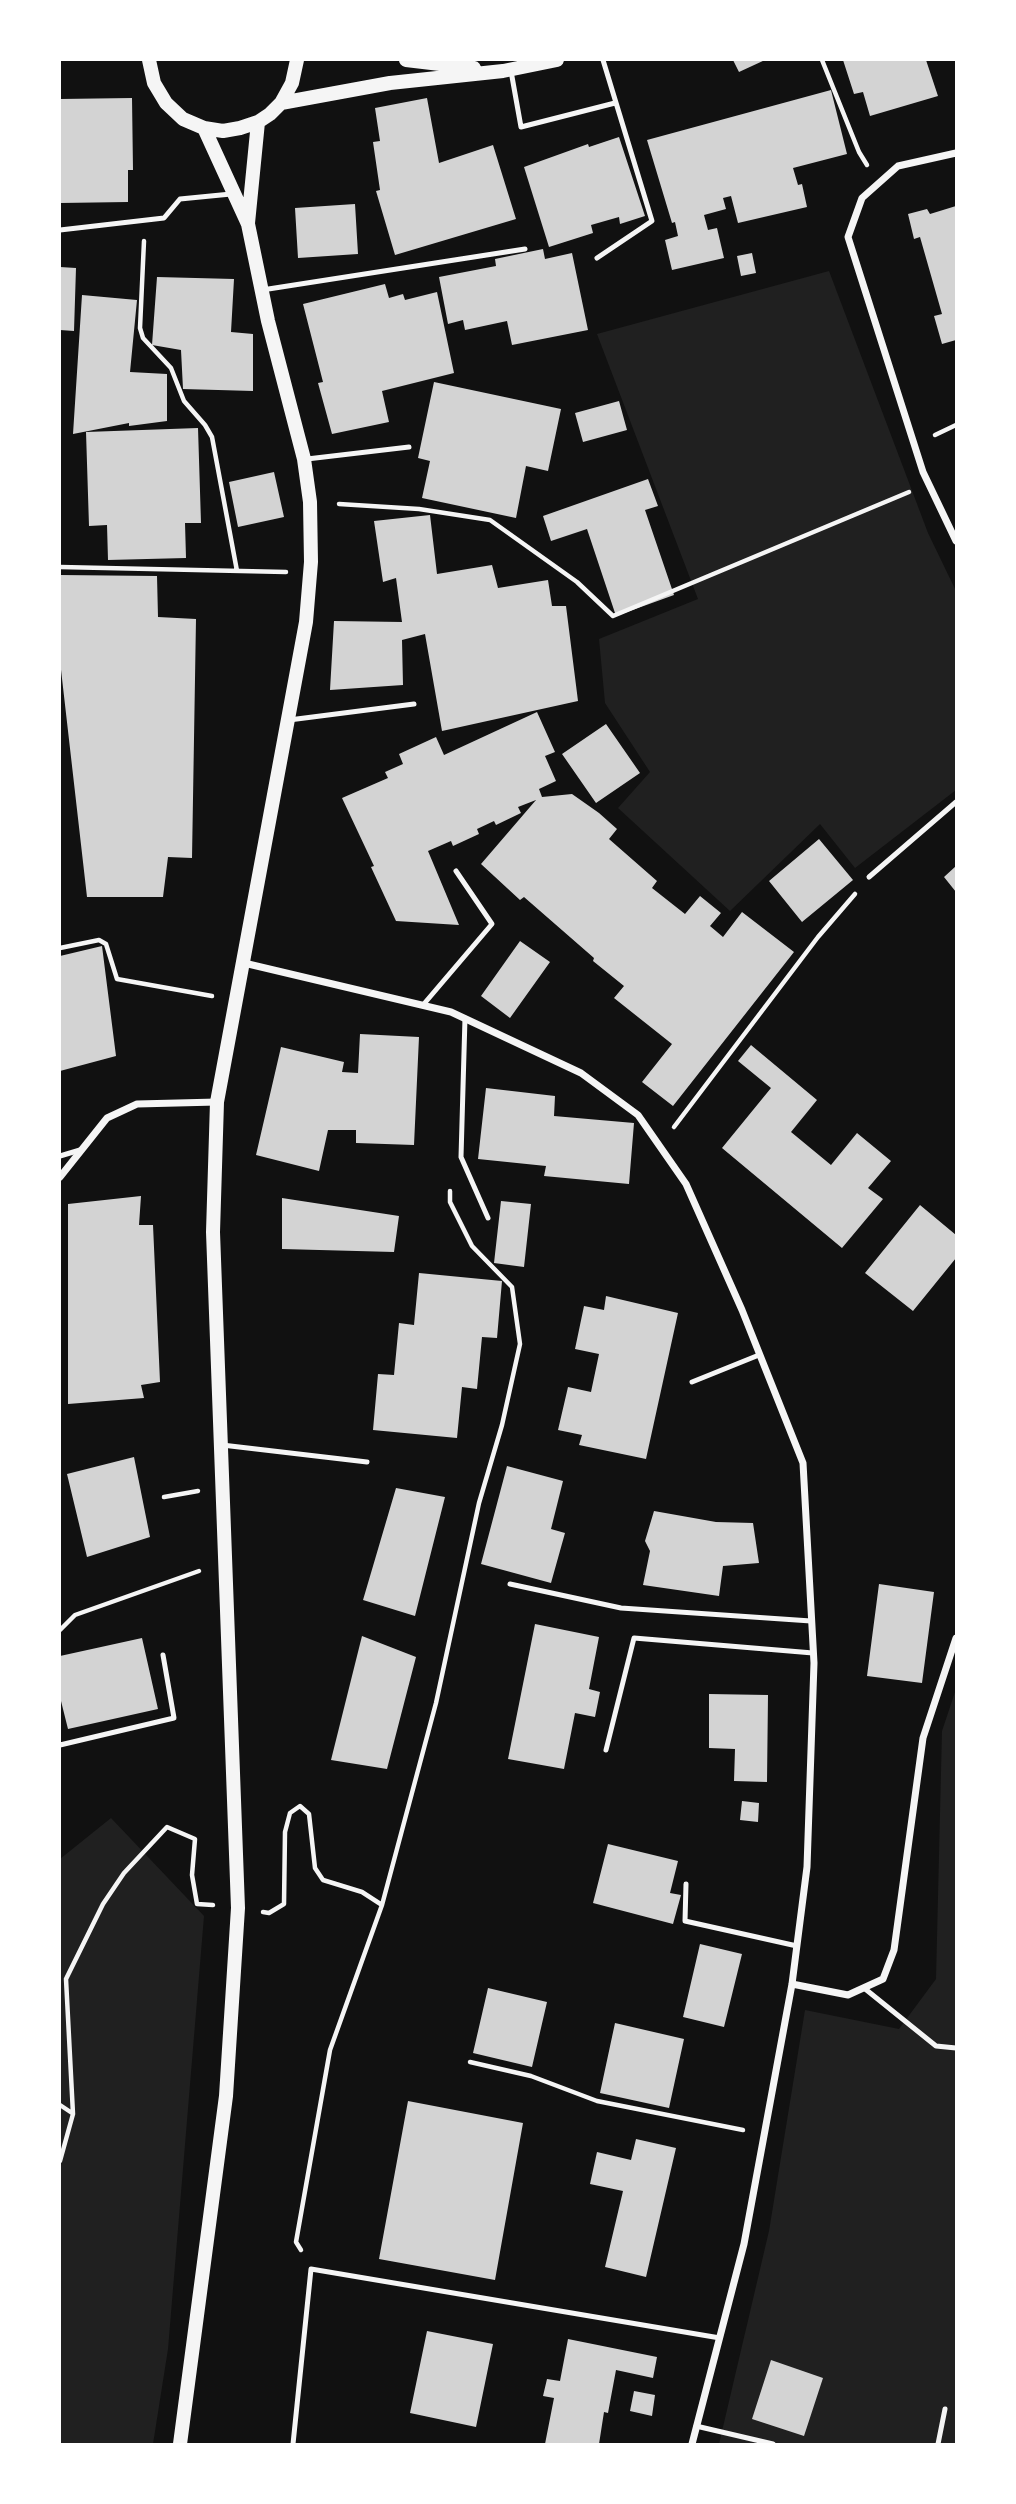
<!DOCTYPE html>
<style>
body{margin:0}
#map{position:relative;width:1016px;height:2504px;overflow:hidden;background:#111;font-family:Quicksand,sans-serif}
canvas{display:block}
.frame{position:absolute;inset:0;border:61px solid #fff;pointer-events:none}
</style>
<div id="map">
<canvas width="1016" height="2504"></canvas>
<div class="frame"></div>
</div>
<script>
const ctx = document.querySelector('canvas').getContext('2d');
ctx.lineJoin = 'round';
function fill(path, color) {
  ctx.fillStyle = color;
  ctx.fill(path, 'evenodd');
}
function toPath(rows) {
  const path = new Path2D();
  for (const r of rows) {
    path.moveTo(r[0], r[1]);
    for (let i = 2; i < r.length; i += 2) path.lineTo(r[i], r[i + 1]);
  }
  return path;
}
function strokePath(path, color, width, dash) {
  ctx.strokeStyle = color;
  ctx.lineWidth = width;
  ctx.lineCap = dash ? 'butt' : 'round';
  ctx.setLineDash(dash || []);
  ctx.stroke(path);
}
fill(toPath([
 [829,271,928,533,956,591,956,790,855,868,820,824,730,911,618,808,650,772,605,703,599,639,698,599,597,334],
 [956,1689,956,2444,719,2444,769,2231,805,2010,899,2029,936,1979,942,1731],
 [111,1818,204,1916,168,2349,153,2444,60,2444,60,1859]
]), '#202020');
fill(toPath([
 [733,60,765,60,739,72],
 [843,60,926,60,938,96,870,116,863,92,854,94],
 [831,90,847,154,793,168,798,185,802,184,807,207,738,223,731,196,723,198,726,209,704,215,708,230,717,228,724,258,672,270,665,240,678,236,675,222,672,223,647,140],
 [132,98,133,170,128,170,128,202,60,203,60,99],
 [427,98,439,163,493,145,516,219,395,255,376,191,380,190,373,142,380,141,375,108],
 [619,137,645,216,620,224,619,217,591,225,593,233,549,247,524,167,588,144,589,147],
 [355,204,358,254,298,258,295,208],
 [956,206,956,340,942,344,934,316,942,314,920,237,914,239,908,214,927,209,930,214],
 [543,249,545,259,572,253,588,330,512,345,507,321,465,330,463,320,448,324,439,277,496,266,495,259],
 [752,253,756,273,741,276,737,256],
 [60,267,76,268,74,331,60,330],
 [157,277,234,279,231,332,253,334,253,391,183,389,181,350,152,345],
 [385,284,389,298,403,294,405,300,437,292,454,373,382,391,389,422,332,434,318,383,323,382,303,304],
 [82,295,137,300,130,372,167,374,167,421,129,426,129,423,73,434],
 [434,382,561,409,548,471,526,466,516,518,422,498,430,461,418,458],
 [619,401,627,430,583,442,575,413],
 [198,428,201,523,185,523,186,558,108,560,107,525,89,526,86,432],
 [274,472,284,517,238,527,229,482],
 [648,479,658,506,645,510,674,595,616,616,587,529,551,541,543,516],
 [430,515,437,574,492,565,498,588,548,580,552,606,566,606,578,701,442,731,425,634,402,640,403,685,330,690,334,621,402,622,396,578,383,582,374,521],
 [60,575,157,576,158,617,196,619,192,858,168,857,163,897,87,897,60,661],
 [537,712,555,752,545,756,556,781,539,789,542,797,572,794,599,813,617,829,609,839,657,881,652,888,685,914,700,896,721,913,710,926,723,937,742,912,794,952,673,1106,642,1082,672,1044,614,998,624,986,593,961,594,958,524,897,520,900,481,864,536,800,518,807,521,813,496,825,494,821,477,829,479,834,453,846,451,841,428,851,459,925,396,921,371,867,374,866,342,798,388,778,385,772,403,764,399,754,436,737,444,755],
 [606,724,640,773,596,803,562,754],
 [819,839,853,880,802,922,769,881],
 [956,866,956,892,944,877],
 [520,941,550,962,510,1018,481,996],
 [102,946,116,1056,60,1071,60,956],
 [360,1034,419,1037,414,1145,356,1143,356,1130,328,1130,319,1171,256,1155,281,1047,344,1062,342,1072,358,1073],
 [751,1045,817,1100,791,1132,831,1165,857,1133,891,1161,868,1188,883,1199,842,1248,722,1148,771,1088,738,1061],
 [486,1088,555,1096,554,1116,634,1123,629,1184,544,1176,546,1166,478,1159],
 [141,1196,139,1225,153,1225,160,1382,141,1385,144,1398,68,1404,68,1204],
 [282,1198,399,1216,394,1252,282,1249],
 [501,1201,531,1204,524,1267,494,1263],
 [920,1205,956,1235,956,1258,913,1311,865,1273],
 [419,1273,502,1281,497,1338,482,1337,477,1389,462,1387,457,1438,373,1430,378,1374,394,1375,399,1323,414,1325],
 [606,1296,678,1313,646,1459,579,1445,582,1435,558,1430,568,1387,591,1392,599,1354,575,1349,584,1306,604,1310],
 [134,1457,150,1537,87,1557,67,1474],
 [507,1466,563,1481,551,1529,565,1533,551,1583,481,1564],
 [396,1488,445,1497,415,1616,363,1600],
 [654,1511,716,1522,753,1523,759,1563,723,1566,719,1596,643,1585,650,1551,645,1541],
 [879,1584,934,1592,922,1683,867,1676],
 [535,1624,599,1637,589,1689,600,1692,595,1717,575,1713,564,1769,508,1759],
 [362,1636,416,1657,387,1769,331,1760],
 [142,1638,158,1709,68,1729,60,1697,60,1656],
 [709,1694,768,1695,767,1782,734,1781,735,1749,709,1748],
 [742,1801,759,1803,758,1822,740,1820],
 [608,1844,678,1861,670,1893,681,1895,673,1924,593,1903],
 [700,1944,742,1954,724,2027,683,2017],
 [488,1988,547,2002,532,2067,473,2053],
 [615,2023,684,2039,669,2108,600,2093],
 [408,2101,523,2123,495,2280,379,2259],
 [636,2139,676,2148,646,2277,605,2267,623,2191,590,2184,597,2152,631,2160],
 [427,2331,493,2344,476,2427,410,2413],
 [568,2339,657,2357,653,2378,616,2370,608,2413,604,2412,599,2444,545,2444,554,2398,543,2396,547,2379,560,2381],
 [771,2360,823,2378,804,2436,752,2419],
 [634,2391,655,2395,652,2416,630,2411]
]), '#d3d3d3');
strokePath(toPath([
 [822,60,859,152,867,165],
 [144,241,140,328,143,338,171,368,184,401,205,425,212,437,237,571],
 [935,435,956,425],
 [339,504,419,509,490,520,577,582,613,616,909,492],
 [60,567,286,572],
 [60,948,99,940,106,944,117,979,212,996],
 [674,1127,818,937,855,894],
 [164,1497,198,1491],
 [60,1630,75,1615,199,1571],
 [263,1912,269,1913,284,1904,285,1832,290,1813,300,1806,309,1814,315,1868,323,1880,362,1892,382,1905],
 [470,2062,531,2076,597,2101,743,2130],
 [60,2105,72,2113],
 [60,2161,73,2114,66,1979,103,1904,124,1873,167,1827,195,1839,192,1875,197,1904,213,1905],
 [301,2250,296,2242,330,2050,382,1905,436,1703,479,1503,502,1425,520,1344,512,1287,472,1246,450,1202,450,1191]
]), '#f5f5f5', 4.5);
strokePath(toPath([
 [511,71,521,127,615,103],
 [60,230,164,218,180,199,231,194],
 [597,258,652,221,603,60],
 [262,290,525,249],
 [307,459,409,447],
 [289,720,414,704],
 [869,877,956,802],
 [423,1005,492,924,456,871],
 [465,1018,461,1157,488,1218],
 [60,1156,80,1150],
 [692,1382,759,1355],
 [222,1445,367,1462],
 [510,1584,621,1608,811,1621],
 [60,1745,174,1718,163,1655],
 [606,1750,634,1638,813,1653],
 [686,1884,685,1921,797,1946],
 [864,1988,936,2046,956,2048],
 [696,2426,773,2444],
 [293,2444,311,2269,720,2338],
 [938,2444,945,2409]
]), '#f5f5f5', 5);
strokePath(toPath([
 [956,153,898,166,862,198,848,237,923,472,956,541],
 [244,963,451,1012,581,1073,638,1115,686,1184,742,1310,803,1463,814,1663,807,1867,792,1984,744,2244,692,2444],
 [60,1177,107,1118,137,1104,217,1102],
 [792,1984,848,1995,883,1979,894,1950,923,1738,956,1638]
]), '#f5f5f5', 7);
strokePath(toPath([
 [149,60,154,83,166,103,183,119,204,128,223,131,240,128,258,122,270,114,281,103,292,83,297,60],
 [406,60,474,68],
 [281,103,390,83,503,71,557,60],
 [248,223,258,122],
 [180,2444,226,2096,238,1908,213,1232,217,1102,306,622,311,562,310,502,304,459,268,321,248,224,204,128]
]), '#f5f5f5', 14);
</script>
